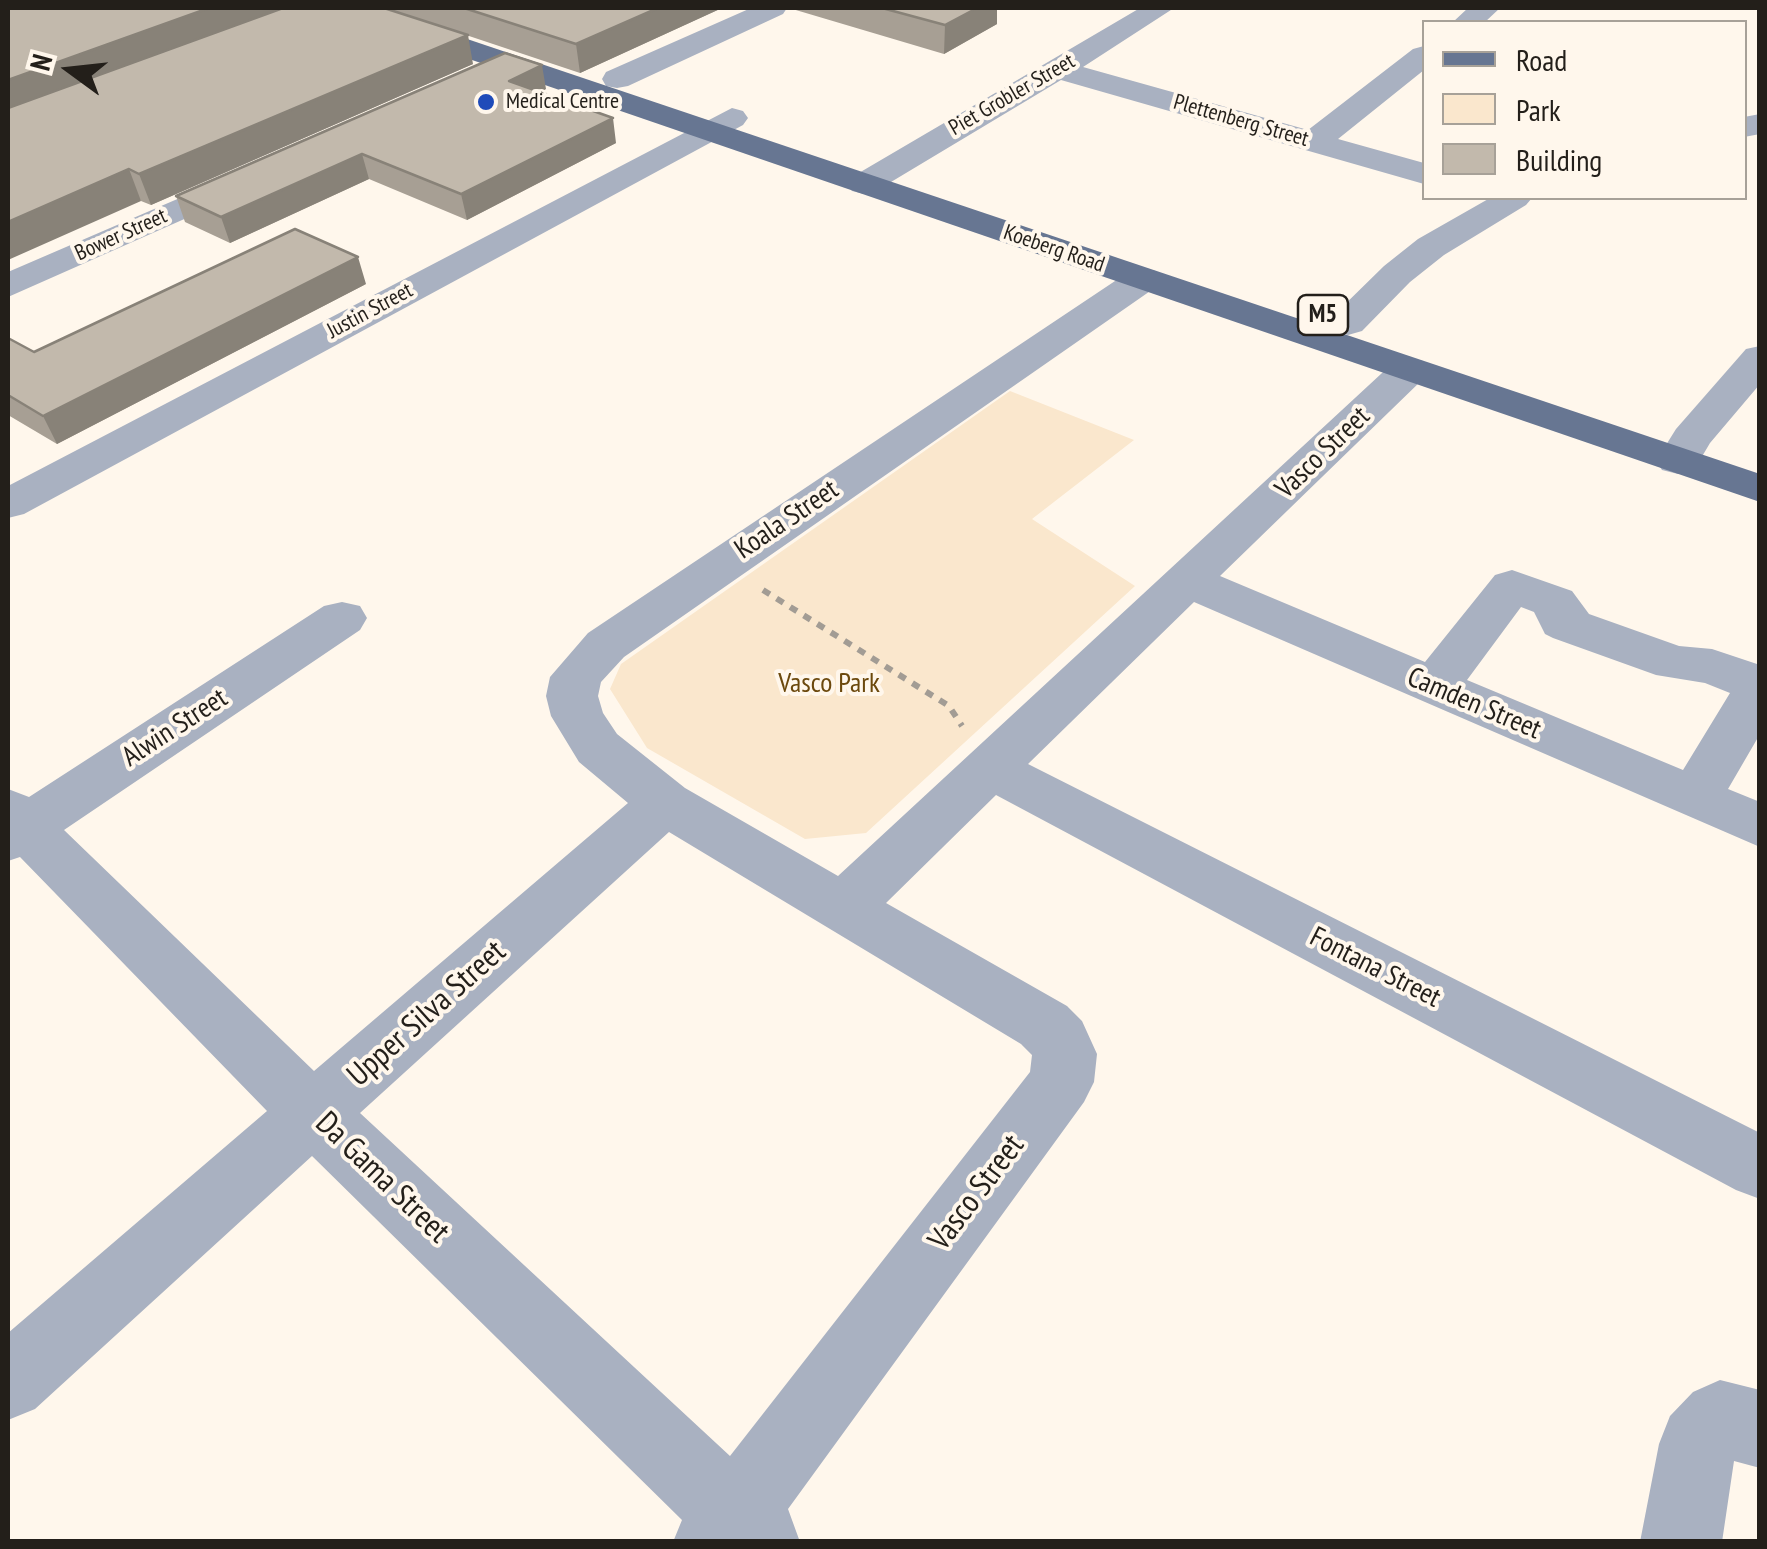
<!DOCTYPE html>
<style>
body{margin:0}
#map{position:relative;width:1767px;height:1549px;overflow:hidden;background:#fff7ec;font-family:"PT Sans Narrow",sans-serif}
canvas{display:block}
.frame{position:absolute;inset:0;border:10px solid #231f1a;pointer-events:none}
.legend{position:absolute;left:1422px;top:20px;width:325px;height:180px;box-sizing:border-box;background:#fff7ec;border:2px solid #a7a198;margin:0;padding:12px 18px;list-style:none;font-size:30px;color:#231f1a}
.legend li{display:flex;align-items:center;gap:20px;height:50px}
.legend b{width:50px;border:2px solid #a7a198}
.north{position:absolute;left:20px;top:20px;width:100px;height:100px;-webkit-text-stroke:8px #fff7ec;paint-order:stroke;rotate:285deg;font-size:28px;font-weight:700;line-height:40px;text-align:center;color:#231f1a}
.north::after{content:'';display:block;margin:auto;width:35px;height:45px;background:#231f1a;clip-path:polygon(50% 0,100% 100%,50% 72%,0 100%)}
</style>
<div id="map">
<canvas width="1767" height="1549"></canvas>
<div class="frame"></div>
<ul class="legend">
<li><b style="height:12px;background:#677692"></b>Road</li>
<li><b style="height:28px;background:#fae7cd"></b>Park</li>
<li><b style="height:28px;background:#c2b9ac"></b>Building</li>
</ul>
<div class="north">N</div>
</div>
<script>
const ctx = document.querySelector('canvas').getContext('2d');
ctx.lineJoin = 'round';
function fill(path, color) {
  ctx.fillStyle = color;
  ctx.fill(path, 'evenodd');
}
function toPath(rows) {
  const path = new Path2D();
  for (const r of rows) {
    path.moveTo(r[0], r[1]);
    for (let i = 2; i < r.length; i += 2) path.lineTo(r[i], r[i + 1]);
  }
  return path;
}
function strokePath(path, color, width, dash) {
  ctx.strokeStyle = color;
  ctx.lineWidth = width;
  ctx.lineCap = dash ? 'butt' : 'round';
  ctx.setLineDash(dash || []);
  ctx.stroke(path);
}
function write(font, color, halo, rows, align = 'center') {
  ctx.font = font + ' "PT Sans Narrow",sans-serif';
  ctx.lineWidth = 8;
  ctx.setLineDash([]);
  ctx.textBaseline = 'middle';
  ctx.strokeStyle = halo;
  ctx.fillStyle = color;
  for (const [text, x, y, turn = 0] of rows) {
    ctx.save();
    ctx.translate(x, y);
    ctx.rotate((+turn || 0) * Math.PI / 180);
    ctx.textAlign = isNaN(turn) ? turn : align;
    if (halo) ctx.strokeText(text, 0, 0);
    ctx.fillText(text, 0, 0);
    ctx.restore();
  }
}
fill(toPath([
 [1010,391,1134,440,1032,519,1135,586,866,833,805,839,647,748,610,689,621,664]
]), '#fae7cd');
strokePath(toPath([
 [763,590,949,706,962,726]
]), '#a29c94', 6, [8, 8]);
fill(toPath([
 [751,8,787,8,783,14,628,86,617,88,606,86,602,79,606,72,751,8],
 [1140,8,1174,8,1083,67,1308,130,1413,49,1424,46,1424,70,1338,139,1424,163,1424,184,1061,80,876,191,864,194,852,191,847,184,852,177,1140,8],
 [1468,8,1500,8,1485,22,1453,22,1468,8],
 [732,108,743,111,748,118,743,125,24,514,8,518,8,486,732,108],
 [1760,114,1760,134,1744,137,1744,117,1760,114],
 [247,169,259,172,264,179,259,186,8,297,8,272,247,169],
 [1490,198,1532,198,1526,205,1444,255,1410,282,1362,331,1348,335,1334,331,1328,323,1334,315,1384,266,1418,239,1490,198],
 [1143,268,1156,271,1162,279,1156,287,624,657,601,682,598,696,603,713,617,734,685,788,838,876,1395,361,1409,358,1423,361,1430,370,1423,379,1220,576,1425,662,1495,575,1512,570,1572,591,1589,614,1679,646,1712,649,1760,665,1760,734,1728,789,1760,802,1760,847,1194,602,1028,764,1760,1133,1760,1199,1736,1190,996,795,886,903,1067,1006,1082,1021,1097,1054,1094,1082,1084,1102,788,1509,800,1542,673,1542,682,1520,312,1156,35,1409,8,1420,8,1333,267,1111,20,857,8,861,8,789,29,797,324,606,342,602,360,606,367,618,360,630,64,830,314,1071,628,803,579,762,551,716,546,696,550,677,588,633,1130,271,1143,268],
 [1521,607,1534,612,1545,634,1553,638,1656,675,1705,683,1730,693,1683,770,1467,680,1521,607],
 [669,832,1021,1044,1032,1055,1030,1072,730,1456,360,1113,669,832],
 [1760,346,1760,384,1710,443,1694,470,1678,474,1662,470,1656,461,1676,429,1746,349,1760,346],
 [1720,1380,1760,1390,1760,1468,1734,1461,1722,1542,1640,1542,1659,1444,1670,1416,1693,1392,1720,1380]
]), '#a9b1c1');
fill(toPath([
 [334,8,375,8,1760,474,1760,502,338,14,334,8]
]), '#677692');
fill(toPath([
 [8,8,473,64,151,205,141,201],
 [385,8,722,8,580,73],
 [789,8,1002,8,997,10,997,24,944,54],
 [546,89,540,92,616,143,467,220,369,179,230,243,185,222,176,196],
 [366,284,57,444,8,415,8,338,34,352]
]), '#a79f94');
fill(toPath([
 [209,8,295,8,8,114,8,80],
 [658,8,722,8,580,73,576,44],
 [977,8,1002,8,997,10,997,24,944,54,945,25],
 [468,35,473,64,151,205,139,174],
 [542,65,546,89,514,106,509,81],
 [613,118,616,143,467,220,461,194],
 [362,154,369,179,230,243,221,217],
 [129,169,141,201,8,260,8,222],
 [358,257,366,284,57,444,43,416]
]), '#888278');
const building = toPath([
 [8,8,209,8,8,80,8,8],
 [283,8,384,8,468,35,139,174,129,169,8,222,8,108,283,8],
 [464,8,658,8,576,44,464,8],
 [882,8,977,8,945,25,882,8],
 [505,53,542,65,509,81,613,118,461,194,362,154,221,217,176,196,505,53],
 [295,229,358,257,43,416,8,395,8,338,34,352,295,229]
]);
fill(building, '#c2b9ac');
strokePath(building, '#888278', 2.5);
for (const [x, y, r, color] of [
 [486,102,10,"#1f4bb9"]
]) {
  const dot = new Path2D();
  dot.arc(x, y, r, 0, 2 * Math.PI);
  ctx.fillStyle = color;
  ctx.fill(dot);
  strokePath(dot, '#fff7ec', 4);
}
write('22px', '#231f1a', '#fff7ec', [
 ["Piet Grobler Street",1012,95,-30],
 ["Plettenberg Street",1241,121,16],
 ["Bower Street",121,235,-24],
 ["Koeberg Road",1054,249,19],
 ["Justin Street",370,311,-28]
]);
write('22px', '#231f1a', '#fff7ec', [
 ["Medical Centre",506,102]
], 'left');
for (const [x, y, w] of [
 [1323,315,50]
]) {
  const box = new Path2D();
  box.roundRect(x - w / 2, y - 20, w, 40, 8);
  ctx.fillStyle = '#fff7ec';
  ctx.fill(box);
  strokePath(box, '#231f1a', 2.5);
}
write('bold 25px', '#231f1a', null, [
 ["M5",1323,315]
]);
write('28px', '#231f1a', '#fff7ec', [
 ["Vasco Street",1323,453,-44],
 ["Koala Street",787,520,-34],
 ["Camden Street",1474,704,23],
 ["Alwin Street",175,728,-33],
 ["Fontana Street",1375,968,27]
]);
write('28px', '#6c490d', '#fff7ec', [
 ["Vasco Park",829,684]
]);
write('32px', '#231f1a', '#fff7ec', [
 ["Upper Silva Street",427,1014,-42],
 ["Da Gama Street",382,1178,44],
 ["Vasco Street",977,1193,-53]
]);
</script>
